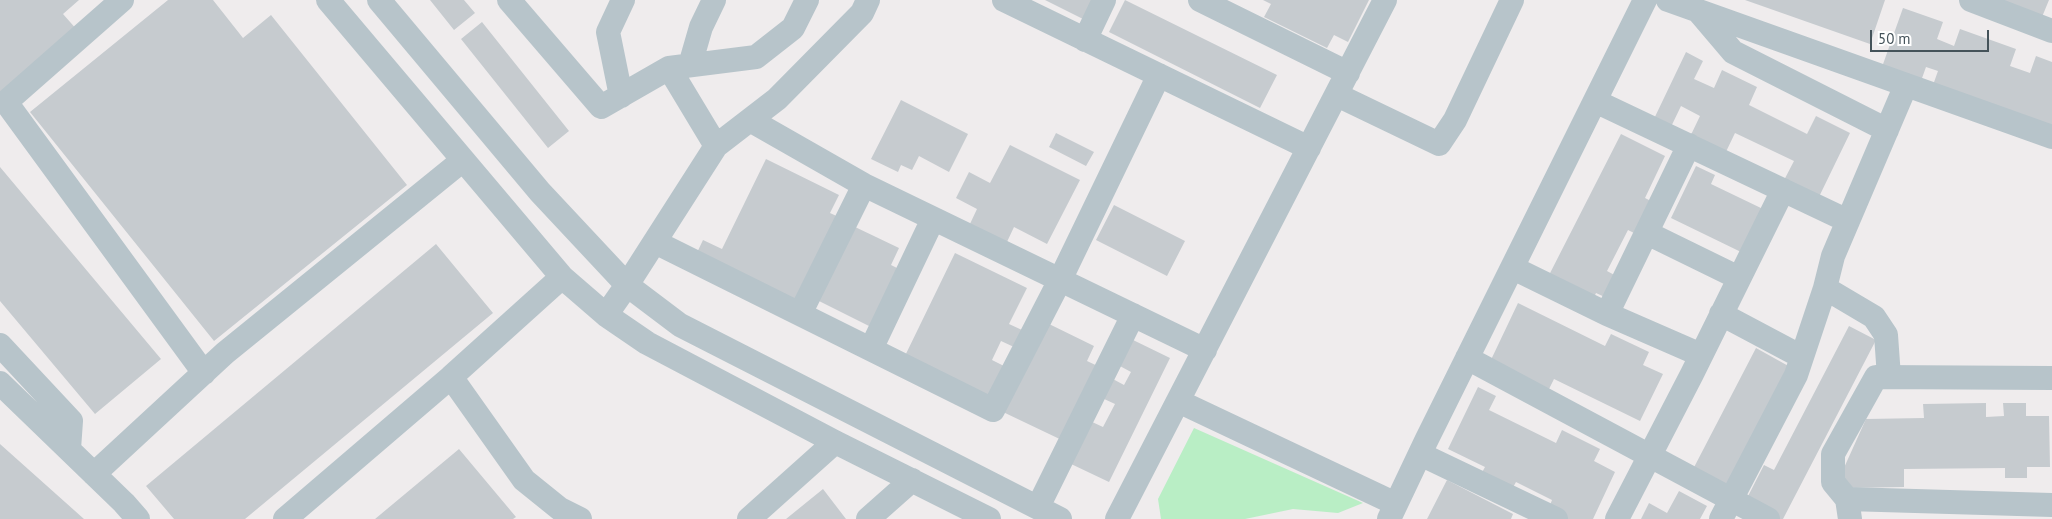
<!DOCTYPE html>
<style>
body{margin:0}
#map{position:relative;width:2052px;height:519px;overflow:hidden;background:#efeced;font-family:"PT Sans",sans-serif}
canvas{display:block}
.scale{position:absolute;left:1870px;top:30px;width:119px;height:22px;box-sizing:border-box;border:2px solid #45535a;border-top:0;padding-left:6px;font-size:15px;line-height:18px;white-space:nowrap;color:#45535a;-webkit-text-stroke:4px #fff;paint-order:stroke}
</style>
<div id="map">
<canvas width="2052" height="519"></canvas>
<div class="scale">50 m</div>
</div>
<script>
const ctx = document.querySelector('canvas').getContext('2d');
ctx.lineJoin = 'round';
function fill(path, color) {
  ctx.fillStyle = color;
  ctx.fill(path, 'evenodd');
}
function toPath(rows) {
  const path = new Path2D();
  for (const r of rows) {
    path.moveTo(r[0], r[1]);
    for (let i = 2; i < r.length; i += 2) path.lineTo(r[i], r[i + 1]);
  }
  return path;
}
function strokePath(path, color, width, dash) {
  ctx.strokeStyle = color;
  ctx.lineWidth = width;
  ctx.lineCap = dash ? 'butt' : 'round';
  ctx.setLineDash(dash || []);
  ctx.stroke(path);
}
fill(toPath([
 [1194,428,1363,503,1338,513,1293,509,1245,519,1161,519,1158,499]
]), '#b9eec5');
fill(toPath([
 [0,0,79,0,63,14,78,31,0,98],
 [168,0,213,0,243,38,271,15,407,185,214,341,30,112],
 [430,0,464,0,475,13,454,30],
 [1045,0,1100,0,1089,22],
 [1125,0,1277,75,1260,108,1109,32],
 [1263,0,1369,0,1348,42,1334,35,1327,48,1264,17,1271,4],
 [1745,0,1885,0,1870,44],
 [1999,0,2049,0,2042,17],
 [1903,8,1943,22,1937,39,1954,46,1960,29,2016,49,2010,66,2030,73,2036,56,2052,62,2052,129,1933,85,1938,71,1926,67,1921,81,1882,67],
 [482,22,569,131,548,148,461,39],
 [1686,52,1703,61,1694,79,1714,88,1722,70,1757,87,1749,105,1807,134,1816,116,1850,133,1816,203,1781,186,1794,161,1735,133,1723,158,1688,141,1700,116,1681,106,1669,131,1652,123],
 [901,100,968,134,949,172,919,156,912,170,901,165,898,172,871,159],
 [1056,133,1094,152,1086,166,1049,147],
 [1621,134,1665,156,1645,198,1657,204,1640,236,1628,230,1607,271,1620,278,1609,299,1596,293,1591,304,1546,281],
 [1010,145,1080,180,1047,244,1014,227,1006,244,969,226,977,209,956,198,969,172,990,183],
 [766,159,839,195,830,213,843,219,799,311,694,259,703,240,722,249],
 [1696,166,1715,175,1711,184,1763,209,1741,252,1671,218],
 [0,167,161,359,95,414,0,301],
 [1114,205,1185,241,1167,276,1096,240],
 [853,226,899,248,891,265,907,273,879,331,817,300],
 [436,244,493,313,245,519,174,519,146,486],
 [955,253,1027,288,1009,324,1022,330,1014,347,1001,341,992,360,1006,367,988,404,902,362],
 [1518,303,1605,346,1611,334,1649,352,1643,365,1663,374,1640,421,1554,379,1547,393,1489,364],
 [1047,323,1094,346,1087,361,1104,369,1068,443,1003,412],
 [1849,326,1876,340,1783,519,1774,519,1744,504,1764,465,1774,470],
 [1131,339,1170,358,1109,482,1069,463,1090,421,1103,427,1115,404,1102,398,1111,378,1124,385,1131,372,1118,365],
 [1756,348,1792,368,1726,494,1690,475],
 [1478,387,1496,396,1489,410,1556,443,1562,430,1600,449,1594,461,1615,472,1593,519,1560,519,1547,513,1552,500,1516,482,1511,491,1480,476,1485,467,1448,449],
 [1986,403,1986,417,2004,416,2003,403,2026,403,2026,416,2049,416,2050,467,2027,467,2027,478,2005,478,2005,468,1904,469,1904,487,1843,488,1843,470,1866,419,1924,418,1923,404],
 [0,444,84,519,0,519],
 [459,449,516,517,513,519,375,519],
 [1447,480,1513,514,1511,519,1427,519],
 [823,489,846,519,786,519],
 [1679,491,1707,506,1700,519,1641,519,1649,503,1667,513]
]), '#c6cbcf');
strokePath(toPath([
 [122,0,6,102,204,373],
 [328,0,562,277,606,315,647,343,835,442,989,519],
 [379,0,540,192,627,285,680,325,1060,519],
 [509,0,601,107,669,68,756,57,793,28,807,0],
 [1004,0,1309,148],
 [1200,0,1348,73],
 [1668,0,2052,137],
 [1971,0,2052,31],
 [1699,12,1733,52,1887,130],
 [1085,40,1104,0],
 [690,65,701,27,714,0],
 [669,68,716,146],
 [1337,95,1439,144,1455,120,1512,0],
 [621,96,608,32,623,0],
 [1595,101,1848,221],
 [750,120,864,185,1205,350],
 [1647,233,1739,278],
 [655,242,993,410,1060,280,1159,75],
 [1513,268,1607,314,1701,355],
 [800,314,864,185],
 [1607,314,1689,145],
 [1721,314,1802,357],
 [606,315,627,285,716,146,777,99,862,13,868,0],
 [0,345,71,421,69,449],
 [871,349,933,219],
 [1467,358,1768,519],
 [451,377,524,480,560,509,580,519],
 [1889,377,1886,335,1874,317,1825,288,1833,256,1906,85],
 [0,383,124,503,138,519],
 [1178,401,1396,504],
 [1420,454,1556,519],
 [94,474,225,353,463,160],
 [1847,499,1833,482,1833,454,1876,377,2052,378],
 [1038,507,1133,315],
 [285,519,451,377,562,277],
 [749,519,835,442],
 [868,519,912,480],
 [1117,519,1385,0],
 [1389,519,1426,441,1645,0],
 [1617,519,1692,374,1783,190],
 [1721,519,1796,375,1825,288],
 [1850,519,1847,499,2052,505]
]), '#b7c4ca', 24);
</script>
